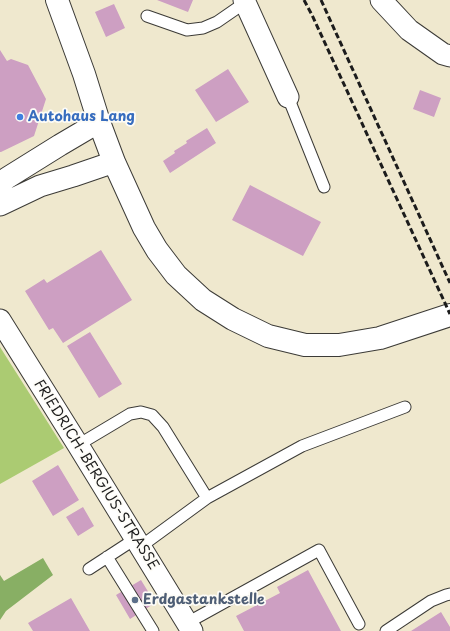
<!DOCTYPE html>
<style>
body{margin:0}
canvas{display:block;background:#efe8ce}
</style>
<canvas width="450" height="631"></canvas>
<script>
const ctx = document.querySelector('canvas').getContext('2d');
ctx.lineJoin = 'round';
function fill(path, color) {
  ctx.fillStyle = color;
  ctx.fill(path, 'evenodd');
}
function toPath(rows) {
  const path = new Path2D();
  for (const r of rows) {
    path.moveTo(r[0], r[1]);
    for (let i = 2; i < r.length; i += 2) path.lineTo(r[i], r[i + 1]);
  }
  return path;
}
function strokePath(path, color, width, dash) {
  ctx.strokeStyle = color;
  ctx.lineWidth = width;
  ctx.lineCap = dash ? 'butt' : 'round';
  ctx.setLineDash(dash || []);
  ctx.stroke(path);
}
function write(font, color, halo, rows, align = 'center') {
  ctx.font = font + ' "Playpen Sans",sans-serif';
  ctx.lineWidth = 3.5;
  ctx.setLineDash([]);
  ctx.textBaseline = 'middle';
  ctx.strokeStyle = halo;
  ctx.fillStyle = color;
  for (const [text, x, y, turn = 0] of rows) {
    ctx.save();
    ctx.translate(x, y);
    ctx.rotate((+turn || 0) * Math.PI / 180);
    ctx.textAlign = isNaN(turn) ? turn : align;
    if (halo) ctx.strokeText(text, 0, 0);
    ctx.fillText(text, 0, 0);
    ctx.restore();
  }
}
fill(toPath([
 [0,347,64,448,0,484]
]), '#abcb72');
fill(toPath([
 [43,558,53,575,6,611,0,620,0,575,4,581]
]), '#88af64');
fill(toPath([
 [157,0,193,0,188,12],
 [114,4,125,28,106,37,95,12],
 [0,50,7,61,11,59,28,65,46,99,34,136,1,152,0,152],
 [228,69,249,102,216,122,195,90],
 [420,90,441,98,434,117,413,109],
 [207,128,216,143,170,173,163,161,175,153,174,151,187,143,186,141],
 [250,185,321,222,303,256,232,220],
 [101,250,132,300,63,343,53,328,49,330,25,291,44,279,47,283],
 [90,332,122,384,99,398,67,346],
 [58,465,79,500,53,516,32,481],
 [83,507,94,526,78,536,66,517],
 [308,570,341,631,244,631,236,616,280,593,277,587],
 [141,580,155,603,130,619,116,595],
 [71,598,90,631,33,631,28,623],
 [441,612,450,627,450,631,411,631]
]), '#cd9fc2');
const lane = toPath([
 [147,16,187,30,203,28,217,22,246,2],
 [288,97,324,187],
 [78,445,130,414,141,412,152,415,163,427,207,498],
 [140,547,207,498,302,446,405,407],
 [107,557,153,631],
 [89,569,135,539],
 [187,623,319,550,359,624],
 [386,631,431,601,446,595,450,594]
]);
const street = toPath([
 [244,0,288,97],
 [381,0,409,30,443,54,450,56],
 [0,184,7,178,60,145,99,122],
 [0,205,40,186,73,176,114,162],
 [0,320,78,445,192,631]
]);
const secondary = toPath([
 [57,0,84,74,99,122,114,162,144,228,157,250,176,275,203,300,233,319,268,336,305,345,339,345,380,338,450,315]
]);
strokePath(lane, '#3c3b37', 13);
strokePath(street, '#3c3b37', 23);
strokePath(secondary, '#3c3b37', 24);
strokePath(lane, '#fff', 11);
strokePath(street, '#fff', 21);
strokePath(secondary, '#fff', 22);
strokePath(toPath([
 [304,0,312,15,450,314],
 [321,0,450,283]
]), '#1c1c1c', 3, [6, 3]);
for (const [x, y, r, color] of [
 [20,117,4,"#3f7fe0"],
 [135,600,4,"#5c6f8a"]
]) {
  const dot = new Path2D();
  dot.arc(x, y, r, 0, 2 * Math.PI);
  ctx.fillStyle = color;
  ctx.fill(dot);
  strokePath(dot, '#fdfcf7', 1.5);
}
write('bold 14px', '#366cbe', '#fdfcf7', [
 ["Autohaus Lang",28,117]
], 'left');
write('14px', '#1c1c1c', '#fdfcf7', [
 ["FRIEDRICH-BERGIUS-STRASSE",96,475,58]
]);
write('bold 14px', '#4e5e75', '#fdfcf7', [
 ["Erdgastankstelle",143,600]
], 'left');
</script>
